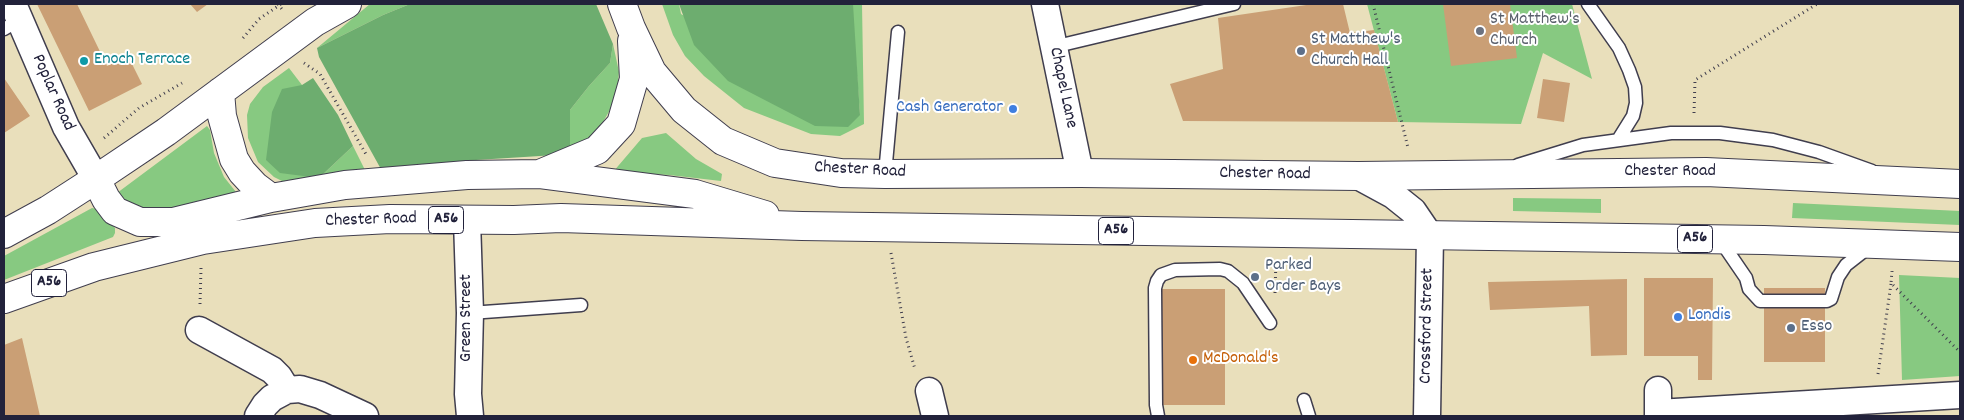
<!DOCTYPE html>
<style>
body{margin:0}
#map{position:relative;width:1964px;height:420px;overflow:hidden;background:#e9dfbb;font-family:Dekko,sans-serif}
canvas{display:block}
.frame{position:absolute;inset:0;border:5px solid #22223b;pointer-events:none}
</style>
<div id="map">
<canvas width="1964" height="420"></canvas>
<div class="frame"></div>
</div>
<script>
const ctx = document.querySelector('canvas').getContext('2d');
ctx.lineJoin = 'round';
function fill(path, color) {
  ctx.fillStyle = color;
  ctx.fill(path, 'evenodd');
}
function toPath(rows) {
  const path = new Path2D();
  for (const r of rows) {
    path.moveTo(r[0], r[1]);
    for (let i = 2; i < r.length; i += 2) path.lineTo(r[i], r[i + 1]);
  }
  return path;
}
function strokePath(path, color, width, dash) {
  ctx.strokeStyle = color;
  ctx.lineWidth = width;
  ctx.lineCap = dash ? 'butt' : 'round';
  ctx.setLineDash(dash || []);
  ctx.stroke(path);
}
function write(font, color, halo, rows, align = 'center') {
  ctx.font = font + ' Dekko,sans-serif';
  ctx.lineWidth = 4;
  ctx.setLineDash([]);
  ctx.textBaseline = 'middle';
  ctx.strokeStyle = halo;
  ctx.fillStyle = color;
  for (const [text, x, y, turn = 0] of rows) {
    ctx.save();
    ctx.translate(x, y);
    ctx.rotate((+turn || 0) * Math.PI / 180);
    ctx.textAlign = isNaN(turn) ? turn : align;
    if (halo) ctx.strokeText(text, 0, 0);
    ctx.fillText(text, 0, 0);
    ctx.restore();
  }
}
fill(toPath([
 [370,4,410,4,383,15,317,48],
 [662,4,679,4,681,14,860,115,852,9,853,4,862,4,864,124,840,136,811,134,744,108,704,76,685,56,673,35],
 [1367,4,1572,4,1592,79,1543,53,1521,124,1398,122],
 [613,44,619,72,617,92,611,108,599,129,584,142,570,151,570,110,589,86,610,63],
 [289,68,302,85,319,178,353,146,365,170,301,181,284,182,274,177,258,162,248,138,247,115,250,104,263,87],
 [207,126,210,130,214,153,224,177,236,192,236,199,146,211,132,209,117,193],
 [666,133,696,159,722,174,721,181,669,175,613,172,642,138],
 [1513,198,1601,199,1601,213,1513,211],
 [1793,203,1960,211,1960,225,1792,218],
 [92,208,97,209,115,228,115,233,113,237,4,280,4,256],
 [1899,275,1960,278,1960,376,1902,380]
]), '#87c981');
fill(toPath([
 [410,4,596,4,613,44,610,63,589,86,570,110,570,151,556,155,476,160,382,171,319,57,317,48,383,15],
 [679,4,853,4,860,115,848,127,815,126,728,81,694,45],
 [313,78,338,115,353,146,319,178,280,173,266,160,272,112,282,89,302,85]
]), '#6dad6f');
fill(toPath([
 [37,4,77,4,107,66,128,56,142,84,89,111],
 [190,4,208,4,197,12],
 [1313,4,1343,4,1350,33,1374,30,1398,122,1183,121,1170,84,1223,69,1218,18],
 [1443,4,1510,4,1517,58,1451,66],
 [4,78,30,116,4,133],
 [1543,79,1570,83,1564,122,1537,118],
 [1644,278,1713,278,1712,380,1698,380,1698,356,1644,356],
 [1627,279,1627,355,1591,356,1589,306,1490,310,1488,282],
 [1764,288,1825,288,1825,362,1764,362],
 [1160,289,1225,289,1225,405,1161,405],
 [22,338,40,416,4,416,4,345]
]), '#ca9f75');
const service = toPath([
 [1588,4,1619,48,1629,70,1635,87,1636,103,1633,116,1618,140],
 [4,29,21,19],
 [1053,47,1234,4],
 [1518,165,1583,145,1671,133,1720,133,1773,140,1819,152,1872,171],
 [885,174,898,32],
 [1720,240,1746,278,1749,289,1760,301,1827,301,1831,299,1838,277,1846,265,1869,247],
 [470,313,581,305],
 [1304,400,1309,416],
 [1158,416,1156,405,1155,288,1157,281,1161,275,1175,270,1220,269,1228,271,1243,283,1270,323]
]);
const minor = toPath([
 [13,4,66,127,96,179],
 [1045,4,1080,173],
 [1358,176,1393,195,1413,211,1430,236,1427,416],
 [467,220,470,313,468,394,470,416],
 [199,330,272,370,279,377,287,390],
 [1658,390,1658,416],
 [929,391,935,416],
 [1658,413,1960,395],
 [258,416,265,405,272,398,287,390,300,389,320,395,365,416]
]);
const trunk = toPath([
 [622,4,631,28,652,72,684,110,723,141,775,163,841,173,885,174,1080,173,1358,176,1706,172,1960,184],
 [220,92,222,116,234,159,242,172,255,186,271,198],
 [542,173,597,150,621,124,634,79,632,41],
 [96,179,106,199,115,211,140,222,173,222,271,198,345,185,467,175,540,174,695,194,765,215],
 [4,234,48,210,96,179,166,132,315,22,347,4],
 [4,299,94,267,203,240,315,223,390,219,514,220,561,218,802,226,1764,240,1960,247]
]);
strokePath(service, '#403e4e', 15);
strokePath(minor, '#403e4e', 29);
strokePath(trunk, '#403e4e', 30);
strokePath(toPath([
 [278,4,284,12],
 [1373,4,1408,148],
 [243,38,259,19,281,4],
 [304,63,320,74,367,156],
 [1694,113,1695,80,1817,4],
 [104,138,139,108,182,83],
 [891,253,906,338,915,369],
 [1892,271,1891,283,1960,352],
 [1275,293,1276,259],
 [200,304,201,268],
 [1878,374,1891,284]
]), '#403e4e', 3, [1, 4]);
strokePath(service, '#fff', 12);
strokePath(minor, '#fff', 26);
strokePath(trunk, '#fff', 28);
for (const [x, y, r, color] of [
 [1480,31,5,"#6b7280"],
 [1301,51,5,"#5c6f8a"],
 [84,61,5,"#0f9aa8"],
 [1013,109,5,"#3f7fe0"],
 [1255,277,5,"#5c6f8a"],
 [1678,317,5,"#3f7fe0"],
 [1791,328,5,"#5c6f8a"],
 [1193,360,5,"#e8710a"]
]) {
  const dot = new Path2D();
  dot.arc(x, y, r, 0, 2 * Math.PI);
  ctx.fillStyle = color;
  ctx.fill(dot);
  strokePath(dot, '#fff', 2);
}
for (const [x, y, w] of [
 [446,220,35],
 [1116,231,35],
 [1695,239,35],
 [49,283,35]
]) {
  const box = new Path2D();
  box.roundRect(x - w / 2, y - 13.5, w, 27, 4);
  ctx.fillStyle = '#fff';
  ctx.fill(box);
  strokePath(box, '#22223b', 1);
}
write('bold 16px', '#22223b', null, [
 ["A56",446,220],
 ["A56",1116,231],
 ["A56",1695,239],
 ["A56",49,283]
]);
write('18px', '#5b616d', '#fff', [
 ["St Matthew's",1490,21],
 ["Church",1490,42]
], 'left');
write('18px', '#4e5e75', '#fff', [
 ["St Matthew's",1311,41],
 ["Church Hall",1311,62],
 ["Parked",1265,267],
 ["Order Bays",1265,288],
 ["Esso",1801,328]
], 'left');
write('18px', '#0d838f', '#fff', [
 ["Enoch Terrace",94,61]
], 'left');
write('18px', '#22223b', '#fff', [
 ["Chapel Lane",1062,88,78],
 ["Poplar Road",52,93,66],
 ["Chester Road",860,171,3],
 ["Chester Road",1670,173],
 ["Chester Road",1265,175,1],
 ["Chester Road",371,221,-2],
 ["Green Street",468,318,-90],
 ["Crossford Street",1428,326,-89]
]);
write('18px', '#366cbe', '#fff', [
 ["Cash Generator",1003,109],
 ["Londis",1688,317,"left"]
], 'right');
write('18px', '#c56008', '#fff', [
 ["McDonald's",1203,360]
], 'left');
</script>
